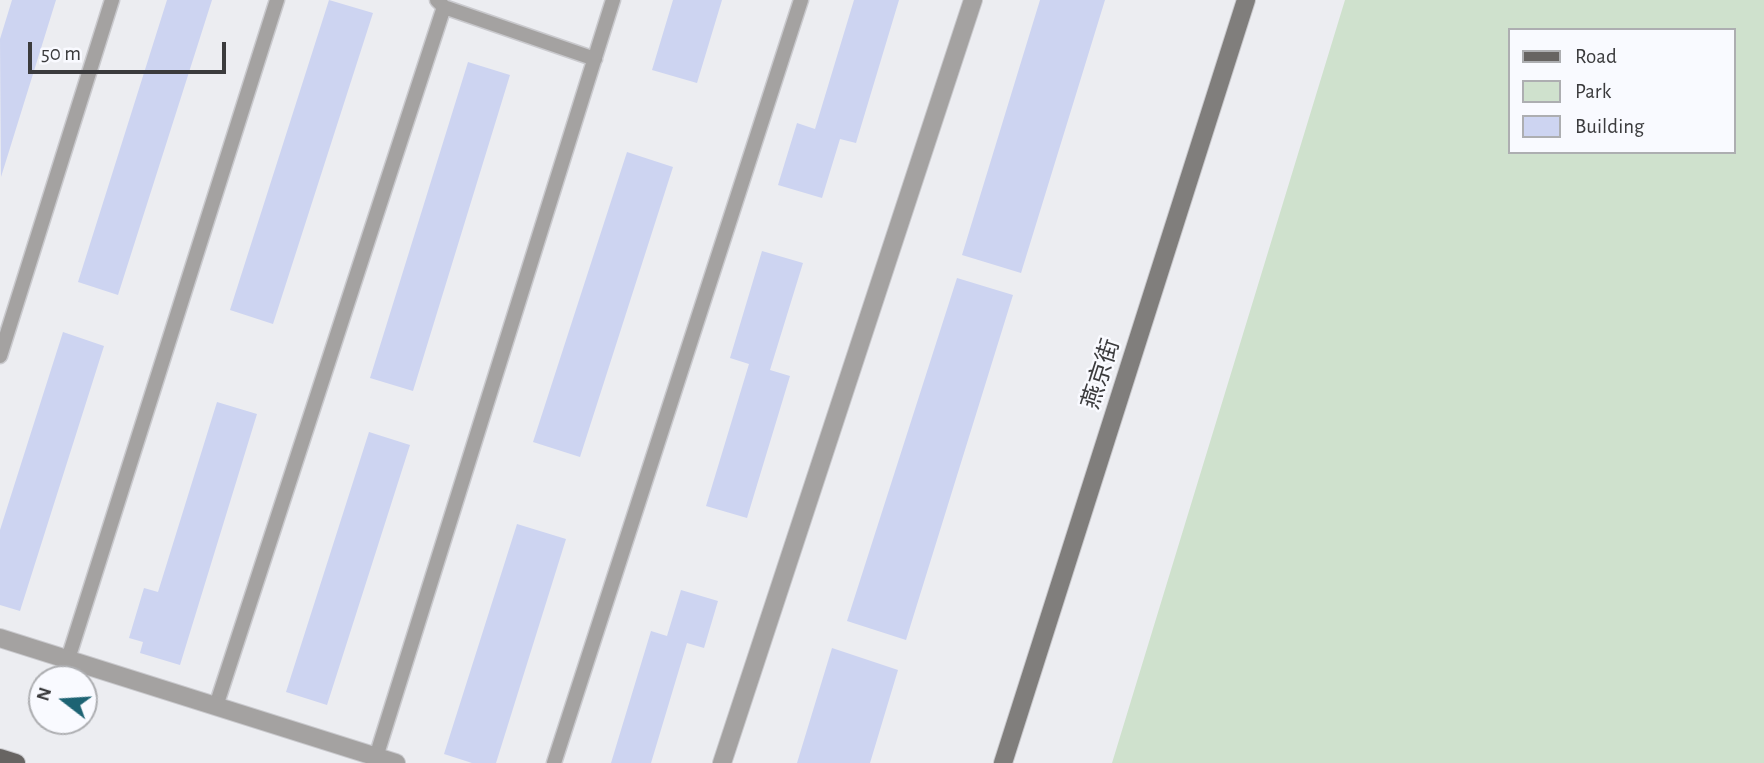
<!DOCTYPE html>
<meta charset="utf-8">
<style>
body{margin:0}
#map{position:relative;width:1764px;height:763px;overflow:hidden;background:#ecedf1;font-family:"Alegreya Sans",sans-serif}
canvas{display:block}
.legend{position:absolute;left:1508px;top:28px;width:228px;height:126px;box-sizing:border-box;background:#f9faff;border:2px solid #adaeb1;margin:0;padding:9px 12px;list-style:none;font-size:21px;color:#3b3b3d}
.legend li{display:flex;align-items:center;gap:14px;height:35px}
.legend b{width:35px;border:2px solid #adaeb1}
.north{position:absolute;left:28px;top:665px;width:70px;height:70px;box-sizing:border-box;background:#f9faff;border:2px solid #adaeb1;border-radius:50%;rotate:287deg;font-size:19px;font-weight:700;line-height:28px;text-align:center;color:#3b3b3d}
.north::after{content:'';display:block;margin:auto;width:24px;height:32px;background:#1d6373;clip-path:polygon(50% 0,100% 100%,50% 72%,0 100%)}
.scale{position:absolute;left:28px;top:42px;width:198px;height:32px;box-sizing:border-box;border:4px solid #3b3b3d;border-top:0;padding-left:9px;font-size:21px;line-height:24px;white-space:nowrap;color:#3b3b3d;-webkit-text-stroke:5px #f9faff;paint-order:stroke}
</style>
<div id="map">
<canvas width="1764" height="763"></canvas>
<ul class="legend">
<li><b style="height:9px;background:#676462"></b>Road</li>
<li><b style="height:19px;background:#cfe1cd"></b>Park</li>
<li><b style="height:19px;background:#cdd4f1"></b>Building</li>
</ul>
<div class="north">N</div>
<div class="scale">50 m</div>
</div>
<script>
const ctx = document.querySelector('canvas').getContext('2d');
ctx.lineJoin = 'round';
function fill(path, color) {
  ctx.fillStyle = color;
  ctx.fill(path, 'evenodd');
}
function toPath(rows) {
  const path = new Path2D();
  for (const r of rows) {
    path.moveTo(r[0], r[1]);
    for (let i = 2; i < r.length; i += 2) path.lineTo(r[i], r[i + 1]);
  }
  return path;
}
function strokePath(path, color, width, dash) {
  ctx.strokeStyle = color;
  ctx.lineWidth = width;
  ctx.lineCap = dash ? 'butt' : 'round';
  ctx.setLineDash(dash || []);
  ctx.stroke(path);
}
function write(font, color, halo, rows, align = 'center') {
  ctx.font = font + ' "Alegreya Sans","Noto Sans SC",sans-serif';
  ctx.lineWidth = 5;
  ctx.setLineDash([]);
  ctx.textBaseline = 'middle';
  ctx.strokeStyle = halo;
  ctx.fillStyle = color;
  for (const [text, x, y, turn = 0] of rows) {
    ctx.save();
    ctx.translate(x, y);
    ctx.rotate((+turn || 0) * Math.PI / 180);
    ctx.textAlign = isNaN(turn) ? turn : align;
    if (halo) ctx.strokeText(text, 0, 0);
    ctx.fillText(text, 0, 0);
    ctx.restore();
  }
}
fill(toPath([
 [1345,0,1764,0,1764,763,1112,763],
 [1510,30,1734,30,1734,152,1510,152]
]), '#cfe1cd');
fill(toPath([
 [12,0,56,0,1,177,0,39],
 [167,0,212,0,118,295,78,282],
 [329,0,373,13,273,324,230,310],
 [673,0,722,0,697,83,652,70],
 [854,0,899,0,856,143,840,139,822,198,778,185,797,123,815,129],
 [1040,0,1105,0,1021,273,962,255],
 [468,62,510,75,413,391,370,378],
 [627,152,673,167,580,457,533,442],
 [762,251,803,263,770,370,790,376,747,518,706,506,749,364,730,358],
 [957,278,1013,295,906,640,847,621],
 [63,332,104,346,20,611,0,605,0,530],
 [217,402,257,414,180,665,140,653,143,642,129,638,144,588,158,592],
 [369,432,410,445,327,705,286,692],
 [517,524,566,539,496,763,472,763,444,754],
 [681,590,718,601,704,648,687,643,651,763,611,763,651,631,667,636],
 [832,648,898,670,870,763,797,763]
]), '#cdd4f1');
const lane = toPath([
 [437,0,444,7,595,59],
 [0,356,112,0],
 [68,659,277,0],
 [216,706,444,7],
 [376,757,613,0],
 [554,763,801,0]
]);
const street = toPath([
 [0,638,396,763],
 [722,763,973,0]
]);
const secondary = toPath([
 [1003,763,1246,0]
]);
const primary = toPath([
 [0,758,16,763]
]);
strokePath(lane, '#c9c9cd', 17);
strokePath(street, '#c9c9cd', 20);
strokePath(secondary, '#c9c9cd', 20);
strokePath(primary, '#c9c9cd', 20);
strokePath(lane, '#a4a2a1', 14);
strokePath(street, '#a4a2a1', 18);
strokePath(secondary, '#807e7c', 18);
strokePath(primary, '#676462', 18);
write('24px', '#3b3b3d', '#f9faff', [
 ["燕京街",1101,374,-72]
]);
</script>
